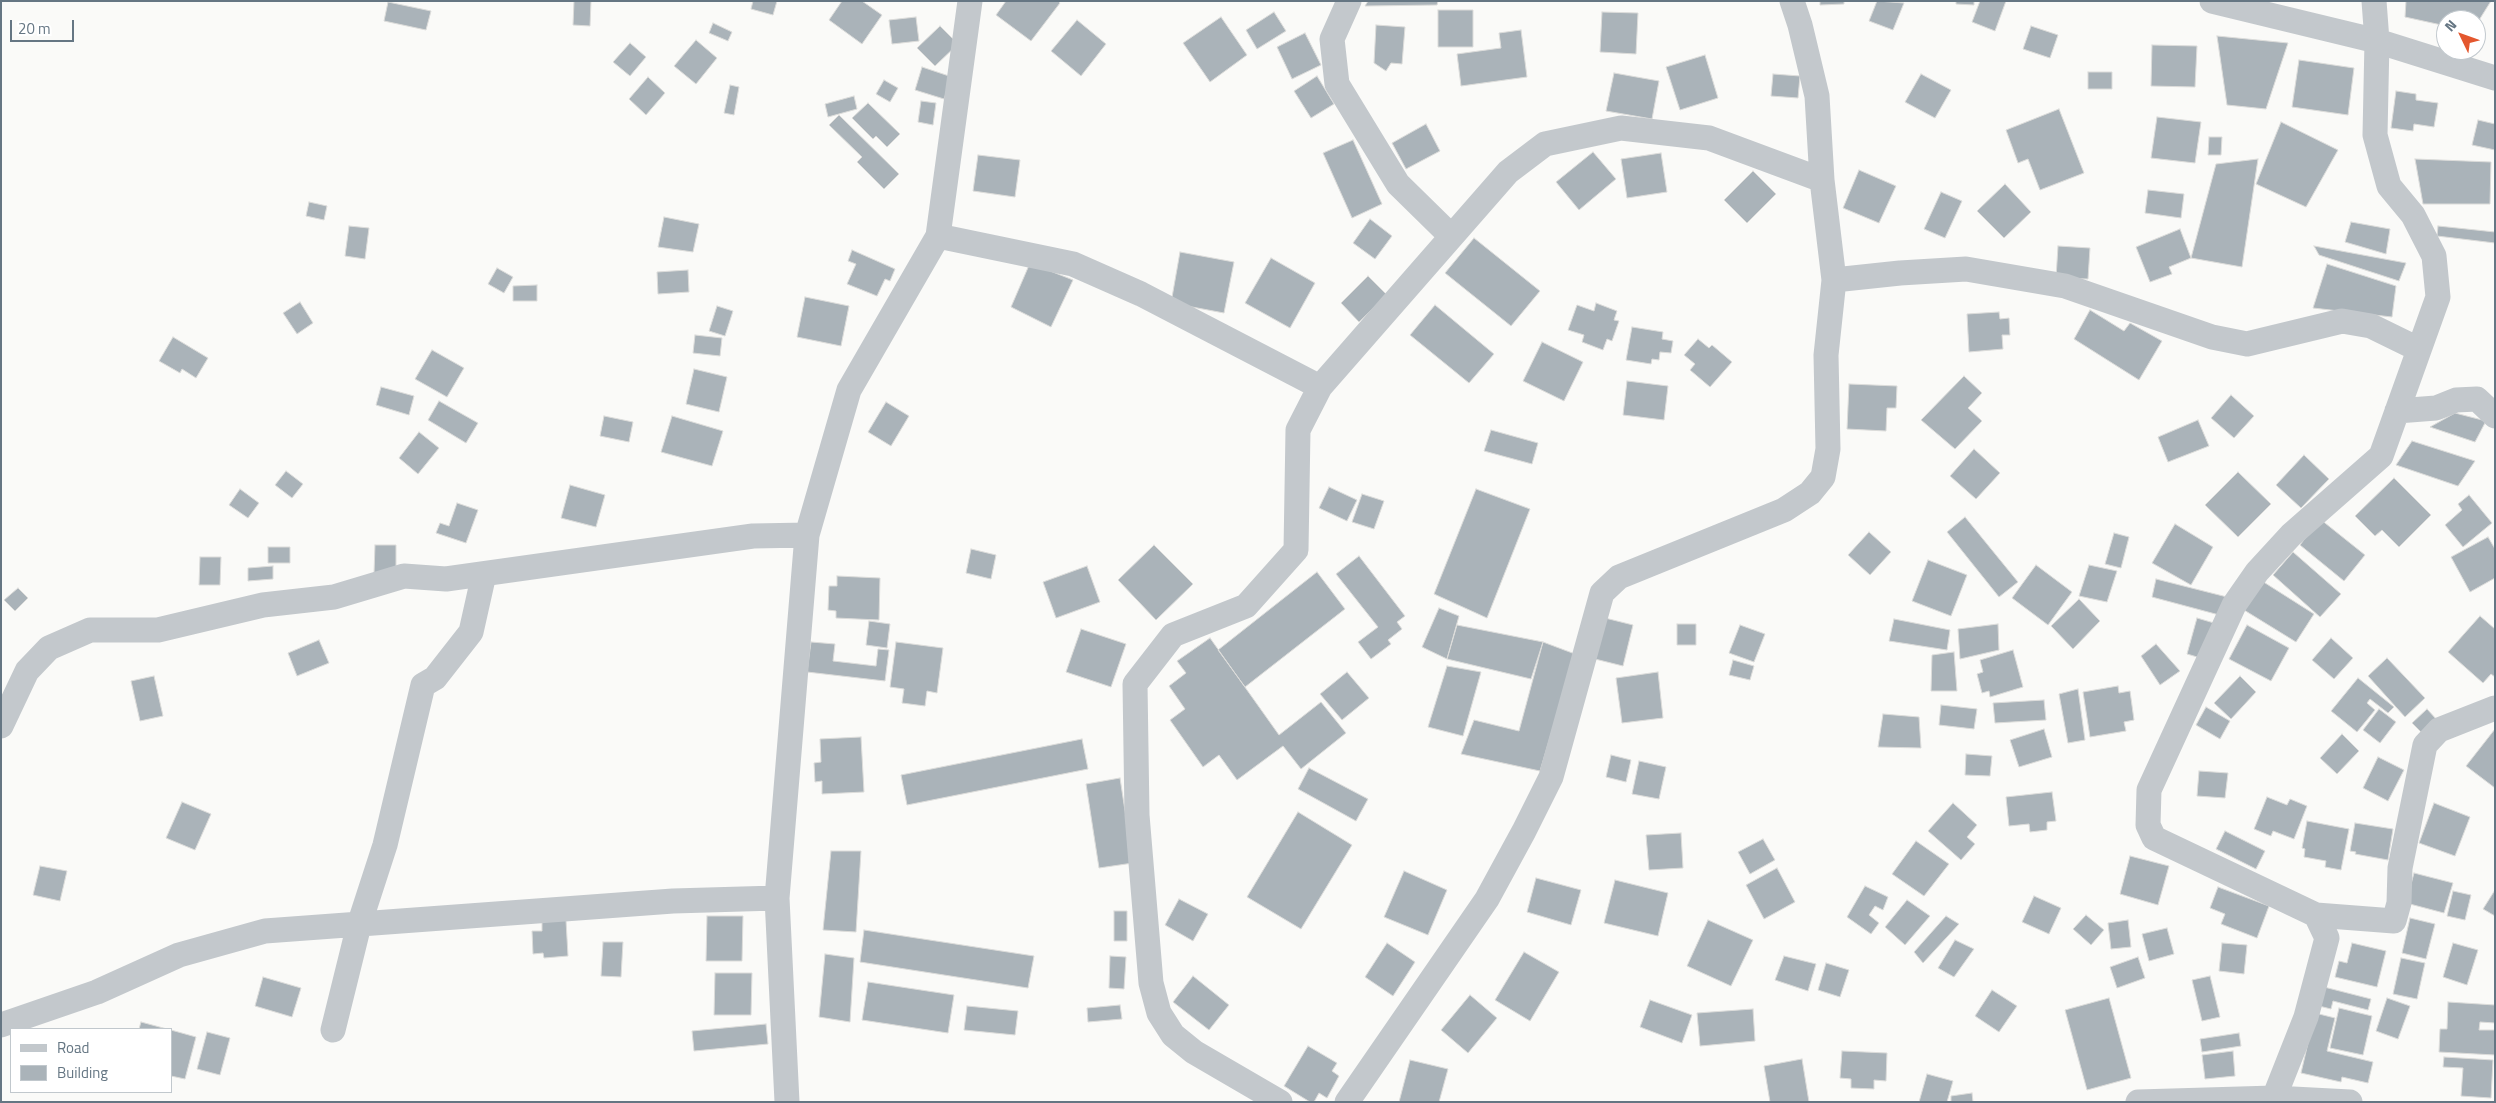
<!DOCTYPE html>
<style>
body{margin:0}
#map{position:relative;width:2496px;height:1103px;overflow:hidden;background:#fafaf8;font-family:"Titillium Web",sans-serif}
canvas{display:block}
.frame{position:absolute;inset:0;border:2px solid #657683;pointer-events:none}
.legend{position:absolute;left:10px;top:1028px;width:162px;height:65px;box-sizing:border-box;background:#fff;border:1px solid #c1c8cd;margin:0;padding:6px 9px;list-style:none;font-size:15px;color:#657683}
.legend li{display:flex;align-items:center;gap:10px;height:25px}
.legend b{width:25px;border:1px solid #c1c8cd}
.north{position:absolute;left:2436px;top:10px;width:50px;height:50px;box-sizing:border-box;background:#fff;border:1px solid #c1c8cd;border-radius:50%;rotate:312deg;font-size:14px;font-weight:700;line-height:20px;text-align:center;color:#657683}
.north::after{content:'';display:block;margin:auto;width:18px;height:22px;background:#e4572e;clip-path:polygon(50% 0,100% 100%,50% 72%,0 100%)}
.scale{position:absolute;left:10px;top:20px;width:64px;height:22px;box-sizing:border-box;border:2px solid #657683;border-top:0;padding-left:6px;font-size:15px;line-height:18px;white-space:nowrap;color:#657683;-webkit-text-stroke:4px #fff;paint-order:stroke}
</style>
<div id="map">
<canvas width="2496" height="1103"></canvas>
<div class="frame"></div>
<ul class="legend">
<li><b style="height:6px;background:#c3c8cc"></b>Road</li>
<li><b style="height:14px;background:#aab3b9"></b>Building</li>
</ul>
<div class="north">N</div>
<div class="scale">20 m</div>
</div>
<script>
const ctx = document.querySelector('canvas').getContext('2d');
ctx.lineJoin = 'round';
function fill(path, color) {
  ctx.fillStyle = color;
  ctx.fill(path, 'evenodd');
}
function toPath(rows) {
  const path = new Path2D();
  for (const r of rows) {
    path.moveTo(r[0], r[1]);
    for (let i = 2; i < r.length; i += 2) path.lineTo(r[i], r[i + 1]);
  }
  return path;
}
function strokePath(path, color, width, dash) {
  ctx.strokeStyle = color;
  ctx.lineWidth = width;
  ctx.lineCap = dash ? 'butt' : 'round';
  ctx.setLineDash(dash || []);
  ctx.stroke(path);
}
const building = toPath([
 [574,1,591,1,590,26,573,25,574,1],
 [753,1,777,1,773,15,751,9,753,1],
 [842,1,862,1,882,15,862,44,829,20,842,1],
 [1006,1,1058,1,1060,3,1031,41,996,15,1006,1],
 [1368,1,1438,1,1437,5,1365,6,1368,1],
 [1820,1,1844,1,1844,4,1820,5,1820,1],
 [1877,1,1904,3,1893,30,1869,21,1877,1],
 [1956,1,1974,1,1974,5,1956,4,1956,1],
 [1980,1,2006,1,1995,31,1972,22,1980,1],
 [2406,1,2491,1,2476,25,2476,20,2446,20,2446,26,2405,17,2406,1],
 [388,2,431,11,426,30,384,21,388,2],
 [1438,10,1473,10,1473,47,1438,47,1438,10],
 [1274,12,1286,31,1257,49,1246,30,1274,12],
 [1602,12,1638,13,1636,54,1600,52,1602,12],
 [916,17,919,41,892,44,889,20,916,17],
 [1221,17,1247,55,1210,82,1183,43,1221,17],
 [1077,20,1106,44,1081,76,1051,51,1077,20],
 [713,23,732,32,728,41,709,33,713,23],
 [1376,25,1405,27,1402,64,1391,63,1386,71,1374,63,1376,25],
 [940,26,958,44,935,66,917,48,940,26],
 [2031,26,2058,35,2050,58,2023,49,2031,26],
 [1521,30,1527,77,1461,86,1457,54,1501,48,1499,33,1521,30],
 [1305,33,1321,65,1292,79,1277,47,1305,33],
 [2217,36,2288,43,2266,109,2227,105,2217,36],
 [696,40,717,58,696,84,674,66,696,40],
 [630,43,646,57,630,76,613,62,630,43],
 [2152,45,2197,46,2195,87,2151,86,2152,45],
 [1705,55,1718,98,1680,110,1666,67,1705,55],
 [2299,60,2354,68,2348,115,2292,107,2299,60],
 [922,67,952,77,944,99,915,90,922,67],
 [2088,72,2112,72,2112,89,2088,89,2088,72],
 [1614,73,1659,81,1652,119,1606,111,1614,73],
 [1773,74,1800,76,1798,98,1771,96,1773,74],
 [1921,74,1951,90,1935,118,1905,102,1921,74],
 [1317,76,1334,104,1311,118,1294,91,1317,76],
 [648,77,665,93,646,115,629,99,648,77],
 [884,80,898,88,890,102,876,94,884,80],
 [730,85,739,87,734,115,724,113,730,85],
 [2396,91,2416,94,2416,100,2438,103,2434,127,2414,124,2413,131,2391,128,2396,91],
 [854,96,857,109,828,117,825,104,854,96],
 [921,101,936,103,933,125,918,122,921,101],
 [868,103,900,134,887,147,876,136,873,139,852,118,868,103],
 [2059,109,2084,173,2040,190,2028,159,2018,163,2006,130,2059,109],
 [839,115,899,174,884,189,857,162,862,157,829,125,839,115],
 [2157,117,2201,122,2195,163,2151,158,2157,117],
 [2478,120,2495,124,2495,150,2472,145,2478,120],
 [2281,122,2338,150,2306,207,2256,184,2281,122],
 [1426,124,1440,151,1406,169,1392,143,1426,124],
 [2209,137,2222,137,2221,155,2208,155,2209,137],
 [1353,140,1382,204,1352,218,1323,153,1353,140],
 [1593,152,1616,179,1579,210,1556,182,1593,152],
 [1661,153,1667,192,1627,198,1621,159,1661,153],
 [978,155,1020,160,1015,197,973,191,978,155],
 [2258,159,2242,267,2191,258,2216,164,2258,159],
 [2415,159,2491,162,2490,204,2423,204,2415,159],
 [1859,170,1896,186,1879,223,1843,208,1859,170],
 [1753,171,1776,194,1747,223,1724,200,1753,171],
 [2005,184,2031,212,2004,238,1977,211,2005,184],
 [2148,190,2184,194,2181,218,2145,213,2148,190],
 [1941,192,1962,201,1945,238,1924,229,1941,192],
 [309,202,327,206,324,220,306,216,309,202],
 [664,217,699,224,693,252,658,247,664,217],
 [1370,219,1392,236,1375,259,1353,243,1370,219],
 [2351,222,2390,229,2386,254,2345,242,2351,222],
 [349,226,369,228,365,259,345,256,349,226],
 [2438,226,2495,232,2495,243,2437,236,2438,226],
 [2180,229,2191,258,2169,267,2172,274,2150,282,2136,247,2180,229],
 [1474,238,1540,291,1511,326,1445,273,1474,238],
 [2058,246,2090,248,2088,279,2056,278,2058,246],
 [2314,246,2406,263,2399,281,2319,255,2314,246],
 [852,250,895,269,890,281,885,279,877,296,847,284,856,264,848,261,852,250],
 [1180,252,1234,262,1224,313,1171,303,1180,252],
 [1271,258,1315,283,1290,328,1245,303,1271,258],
 [1030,263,1073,280,1051,327,1011,307,1030,263],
 [2327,264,2396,286,2392,317,2313,308,2327,264],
 [497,268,513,277,504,293,488,284,497,268],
 [688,270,689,292,658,294,657,272,688,270],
 [1368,276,1387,295,1359,322,1341,303,1368,276],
 [537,285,537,301,513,301,513,286,537,285],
 [805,297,849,306,841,346,797,337,805,297],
 [300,302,313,323,297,334,283,313,300,302],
 [1596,303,1617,311,1614,320,1619,321,1612,341,1607,339,1603,350,1582,342,1584,335,1568,330,1577,305,1594,311,1596,303],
 [1435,305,1494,354,1469,383,1410,335,1435,305],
 [717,306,733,311,725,336,709,331,717,306],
 [2090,310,2124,331,2130,323,2162,341,2139,380,2074,339,2090,310],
 [1999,312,2000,319,2009,318,2010,335,2002,335,2003,349,1969,352,1967,314,1999,312],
 [1632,327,1663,332,1662,339,1673,341,1671,353,1660,352,1659,360,1652,359,1651,364,1626,360,1632,327],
 [695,335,722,338,720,356,693,353,695,335],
 [173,337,208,358,196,378,182,369,180,373,159,361,173,337],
 [1698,339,1709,348,1712,345,1732,362,1710,387,1690,370,1695,364,1684,355,1698,339],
 [1542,342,1583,362,1564,401,1523,381,1542,342],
 [432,350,464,368,447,397,415,379,432,350],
 [694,369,727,377,719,412,686,404,694,369],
 [1964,376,1982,393,1968,408,1982,421,1955,449,1921,420,1964,376],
 [1627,381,1668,386,1664,420,1623,415,1627,381],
 [1849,384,1897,386,1896,408,1887,408,1886,431,1847,429,1849,384],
 [381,387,414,396,409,415,376,405,381,387],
 [2231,395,2254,416,2234,438,2211,418,2231,395],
 [439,401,478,423,466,443,428,420,439,401],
 [886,402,909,416,891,446,868,432,886,402],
 [2455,413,2486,421,2475,442,2430,427,2455,413],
 [604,416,633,422,629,442,600,436,604,416],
 [672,416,723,431,712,466,661,452,672,416],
 [2198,420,2209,446,2168,462,2158,437,2198,420],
 [1491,430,1538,443,1532,464,1484,451,1491,430],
 [419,432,439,448,418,474,399,458,419,432],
 [2412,441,2475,461,2458,486,2396,465,2412,441],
 [1974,449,2000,473,1976,499,1950,476,1974,449],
 [2304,455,2329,479,2301,508,2276,485,2304,455],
 [286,471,303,484,292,498,275,485,286,471],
 [2238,472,2271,504,2238,537,2205,505,2238,472],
 [2394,478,2431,515,2399,547,2382,530,2375,536,2355,516,2394,478],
 [570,485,605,495,596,527,561,518,570,485],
 [1329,487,1357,500,1347,521,1319,508,1329,487],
 [240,489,259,503,248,518,229,505,240,489],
 [1476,489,1530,509,1487,618,1434,594,1476,489],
 [1362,494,1384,501,1374,529,1352,522,1362,494],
 [2469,495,2492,523,2463,547,2445,525,2462,510,2458,504,2469,495],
 [457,503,478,510,466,543,436,533,440,523,449,526,457,503],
 [1965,517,2018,582,1999,597,1947,532,1965,517],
 [2320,519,2365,555,2344,581,2300,545,2320,519],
 [2175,524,2213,547,2191,585,2152,563,2175,524],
 [1869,532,1891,552,1870,575,1848,555,1869,532],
 [2114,533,2129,537,2121,568,2105,564,2114,533],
 [2488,537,2495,549,2495,578,2470,592,2451,557,2488,537],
 [375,545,396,545,396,573,374,573,375,545],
 [1154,545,1193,584,1156,620,1118,580,1154,545],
 [268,547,290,547,290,563,268,563,268,547],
 [971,549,996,555,991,579,966,573,971,549],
 [2293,552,2341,594,2320,617,2273,575,2293,552],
 [1359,556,1405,616,1397,622,1402,629,1388,640,1391,644,1371,659,1358,642,1378,627,1336,574,1359,556],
 [200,557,221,557,220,585,199,585,200,557],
 [1928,560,1967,575,1951,616,1912,601,1928,560],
 [2036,565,2072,592,2048,625,2012,598,2036,565],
 [2089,565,2117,571,2107,602,2079,596,2089,565],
 [273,566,273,579,248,581,248,568,273,566],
 [1087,566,1100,602,1056,618,1043,582,1087,566],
 [1317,572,1345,609,1245,687,1218,650,1317,572],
 [837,576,880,578,879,620,836,618,836,611,828,610,829,586,837,586,837,576],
 [2156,579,2227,597,2223,616,2152,597,2156,579],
 [2262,581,2314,614,2296,642,2244,610,2262,581],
 [18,588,28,598,15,611,4,600,18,588],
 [2079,599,2100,621,2073,649,2051,626,2079,599],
 [1439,608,1459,616,1447,659,1422,647,1439,608],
 [2480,616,2495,629,2495,677,2491,674,2483,683,2448,652,2480,616],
 [1605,618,1633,625,1623,666,1595,659,1605,618],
 [2197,618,2214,623,2204,659,2187,654,2197,618],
 [1894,619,1950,630,1947,650,1889,641,1894,619],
 [869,621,890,624,887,648,866,645,869,621],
 [1677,624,1696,624,1696,645,1677,645,1677,624],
 [1998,624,1999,650,1960,659,1958,629,1998,624],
 [1457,625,1543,642,1531,679,1447,659,1457,625],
 [1740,625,1765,634,1754,662,1729,653,1740,625],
 [2247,625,2289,648,2271,681,2229,659,2247,625],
 [1081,629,1126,644,1111,687,1066,672,1081,629],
 [1210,638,1279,735,1321,702,1346,733,1301,769,1283,746,1237,780,1219,755,1203,767,1170,720,1185,709,1169,686,1186,673,1177,661,1210,638],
 [2331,638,2353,658,2334,679,2312,660,2331,638],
 [319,640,329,663,297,676,288,653,319,640],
 [811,642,835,644,833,661,876,666,878,649,889,650,885,681,807,672,811,642],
 [896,642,943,648,937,693,927,691,925,706,902,703,904,689,890,687,896,642],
 [1543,642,1575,654,1540,771,1461,754,1474,720,1519,731,1543,642],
 [2156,644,2180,671,2160,685,2141,656,2156,644],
 [2013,650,2023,687,1990,697,1989,691,1982,693,1977,674,1983,672,1980,660,2013,650],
 [1954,652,1957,691,1931,691,1932,655,1954,652],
 [2387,658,2425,698,2405,717,2368,676,2387,658],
 [1733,660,1754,666,1750,680,1729,675,1733,660],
 [1447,666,1481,672,1463,736,1428,727,1447,666],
 [1347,672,1369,698,1342,720,1320,694,1347,672],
 [1658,672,1663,718,1622,723,1616,678,1658,672],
 [154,676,163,716,140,721,131,681,154,676],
 [2240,676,2256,692,2231,719,2214,703,2240,676],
 [2358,678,2394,707,2388,713,2370,699,2367,703,2375,710,2357,732,2331,711,2358,678],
 [2118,686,2119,693,2130,691,2134,720,2124,722,2126,731,2090,737,2083,692,2118,686],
 [2078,689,2085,740,2068,743,2059,694,2078,689],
 [2044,700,2046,720,1995,723,1993,703,2044,700],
 [1941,705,1977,709,1974,729,1939,725,1941,705],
 [2206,707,2230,721,2220,739,2196,725,2206,707],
 [2379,709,2396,722,2380,743,2363,730,2379,709],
 [2427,709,2437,720,2422,733,2412,723,2427,709],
 [1883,714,1919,717,1921,748,1878,747,1883,714],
 [2044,729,2052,757,2019,767,2010,740,2044,729],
 [2495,729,2495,788,2466,766,2495,729],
 [2342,734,2359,751,2337,774,2320,758,2342,734],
 [861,737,864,792,822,794,822,781,815,782,814,763,821,762,820,739,861,737],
 [1082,739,1088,769,907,805,901,775,1082,739],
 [1966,754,1992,756,1990,776,1965,775,1966,754],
 [1611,755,1631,760,1626,782,1606,777,1611,755],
 [2378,757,2404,770,2388,801,2363,788,2378,757],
 [1639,761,1666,767,1659,799,1632,794,1639,761],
 [1309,768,1368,799,1356,821,1298,789,1309,768],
 [2199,771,2228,773,2225,798,2197,796,2199,771],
 [1120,778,1133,863,1099,868,1086,784,1120,778],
 [2052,792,2056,821,2047,822,2047,830,2030,832,2029,824,2009,826,2006,797,2052,792],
 [2267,797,2287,805,2290,799,2307,806,2294,839,2273,831,2271,836,2254,829,2267,797],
 [182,802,211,814,195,850,166,838,182,802],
 [1953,803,1977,825,1967,837,1975,844,1961,860,1928,831,1953,803],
 [2434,803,2470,817,2455,856,2419,843,2434,803],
 [1298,812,1352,845,1301,929,1247,897,1298,812],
 [2307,821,2349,829,2341,870,2325,867,2326,861,2304,857,2305,849,2302,848,2307,821],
 [2355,823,2393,829,2388,860,2355,854,2356,852,2350,851,2355,823],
 [2225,831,2265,851,2256,869,2216,849,2225,831],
 [1681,833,1683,868,1649,870,1646,835,1681,833],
 [1763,839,1775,860,1750,874,1738,852,1763,839],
 [1916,841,1949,864,1924,896,1892,874,1916,841],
 [831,851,861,851,856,932,823,930,831,851],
 [2130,856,2169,866,2158,905,2120,894,2130,856],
 [40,866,67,871,60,901,33,895,40,866],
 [1777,868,1795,902,1764,919,1746,885,1777,868],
 [1404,871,1447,890,1428,935,1384,917,1404,871],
 [2414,873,2453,883,2444,913,2406,903,2414,873],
 [1536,878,1581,890,1571,925,1527,912,1536,878],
 [1615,880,1668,893,1658,936,1604,923,1615,880],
 [1865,886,1888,897,1883,910,1875,906,1869,915,1879,923,1871,934,1847,917,1865,886],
 [2218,887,2269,906,2257,938,2221,924,2225,914,2210,908,2218,887],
 [2495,890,2495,916,2483,909,2495,890],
 [2453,891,2471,895,2465,920,2447,916,2453,891],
 [2034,896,2061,908,2049,934,2022,922,2034,896],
 [1179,899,1208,914,1193,941,1165,925,1179,899],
 [1907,900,1930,916,1905,945,1885,927,1907,900],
 [1114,911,1127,911,1127,941,1114,941,1114,911],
 [2086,915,2104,930,2091,945,2073,929,2086,915],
 [707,916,743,916,742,961,706,961,707,916],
 [1946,916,1959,924,1923,963,1914,952,1946,916],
 [2410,918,2435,924,2426,959,2402,953,2410,918],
 [566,920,568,956,544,958,543,953,533,954,532,931,542,931,542,921,566,920],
 [1708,920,1753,940,1731,986,1687,966,1708,920],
 [2128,920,2131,947,2111,949,2108,923,2128,920],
 [2167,928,2174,954,2149,961,2142,934,2167,928],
 [864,930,1034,956,1028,988,860,962,864,930],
 [1955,940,1974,949,1954,977,1938,968,1955,940],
 [603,942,623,942,621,977,601,976,603,942],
 [1387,943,1415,962,1393,996,1365,977,1387,943],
 [2222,943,2247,945,2244,974,2219,971,2222,943],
 [2352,943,2386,951,2377,987,2335,977,2339,961,2347,963,2352,943],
 [2453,943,2478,950,2467,985,2443,977,2453,943],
 [1524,952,1559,972,1530,1021,1495,1000,1524,952],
 [825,954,854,958,850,1022,819,1017,825,954],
 [1110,956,1126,957,1124,989,1109,988,1110,956],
 [1784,956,1816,964,1808,991,1775,980,1784,956],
 [2138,957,2145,978,2117,988,2110,967,2138,957],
 [2401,958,2425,963,2417,999,2393,994,2401,958],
 [1826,963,1849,970,1840,997,1818,990,1826,963],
 [715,973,752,973,751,1015,714,1015,715,973],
 [1193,976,1229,1005,1209,1030,1173,1002,1193,976],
 [2210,976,2220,1017,2202,1021,2192,980,2210,976],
 [263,977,301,988,292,1017,255,1006,263,977],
 [868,982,954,995,948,1033,862,1020,868,982],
 [2324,987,2371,999,2368,1010,2333,1001,2331,1009,2319,1006,2324,987],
 [1992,990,2017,1006,1999,1032,1975,1016,1992,990],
 [1470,995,1497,1018,1468,1053,1441,1030,1470,995],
 [2109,998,2131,1078,2087,1090,2065,1010,2109,998],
 [2387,998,2410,1006,2398,1039,2376,1031,2387,998],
 [1650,1000,1692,1015,1682,1043,1640,1027,1650,1000],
 [2448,1002,2495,1005,2495,1023,2480,1022,2479,1030,2495,1030,2495,1055,2439,1052,2440,1029,2447,1029,2448,1002],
 [1120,1005,1122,1019,1088,1022,1087,1008,1120,1005],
 [967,1006,1018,1011,1015,1035,964,1030,967,1006],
 [2339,1008,2372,1016,2363,1055,2330,1048,2339,1008],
 [1753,1009,1755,1041,1700,1046,1697,1013,1753,1009],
 [2315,1013,2335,1018,2327,1051,2373,1062,2368,1083,2342,1077,2341,1082,2301,1073,2315,1013],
 [141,1022,167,1029,139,1029,141,1022],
 [766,1024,768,1044,694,1051,692,1031,766,1024],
 [171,1030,196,1037,185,1079,171,1076,171,1030],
 [207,1032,230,1038,220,1075,197,1069,207,1032],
 [2239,1033,2241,1046,2202,1052,2200,1039,2239,1033],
 [1308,1046,1337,1063,1332,1071,1339,1076,1327,1098,1319,1093,1314,1102,1310,1102,1284,1086,1308,1046],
 [1842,1051,1887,1053,1886,1081,1874,1080,1874,1089,1851,1088,1851,1079,1840,1078,1842,1051],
 [2233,1051,2235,1076,2205,1079,2202,1055,2233,1051],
 [2444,1057,2493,1060,2491,1098,2461,1096,2463,1068,2443,1067,2444,1057],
 [1802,1059,1809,1102,1770,1102,1764,1066,1802,1059],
 [1410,1060,1448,1069,1439,1102,1399,1102,1410,1060],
 [1927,1074,1953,1081,1947,1102,1919,1102,1927,1074],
 [1972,1093,1973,1102,1951,1102,1951,1096,1972,1093]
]);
fill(building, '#aab3b9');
strokePath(building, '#dcdcda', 1);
strokePath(toPath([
 [1349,1,1332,39,1337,84,1398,184,1451,236],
 [2212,1,2377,41,2495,78],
 [938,236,1073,264,1141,294,1320,387],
 [1834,280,1900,273,1966,269,2065,286,2212,337,2247,344,2342,321,2371,326,2418,349],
 [2397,411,2436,408,2456,400,2477,399,2495,416],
 [1,726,27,671,49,648,90,630,158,630,263,605,334,597,404,576,446,579,753,536,807,535],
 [2316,915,2394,921,2399,903,2400,868,2425,745,2439,730,2495,708],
 [1,1025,97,992,179,955,265,931,673,901,777,898],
 [333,1030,359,925,385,845,423,685,435,678,471,632,484,574],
 [2274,1098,2306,1017,2327,938,2316,915,2154,838,2148,825,2149,790,2234,605,2257,572,2291,535,2381,456,2438,297,2434,256,2413,215,2389,186,2375,135,2377,41,2374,1],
 [787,1102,777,898,807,535,849,390,938,236,970,1],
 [1280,1102,1194,1052,1173,1035,1159,1013,1151,983,1137,815,1135,684,1173,635,1246,606,1296,550,1298,430,1320,387,1508,172,1545,144,1621,128,1709,138,1822,180],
 [1347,1102,1487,899,1524,831,1551,777,1602,593,1619,577,1784,510,1810,493,1823,477,1828,449,1826,355,1834,280,1822,180,1817,96,1800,25,1792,1],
 [2138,1102,2274,1098,2350,1102]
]), '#c3c8cc', 25);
</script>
